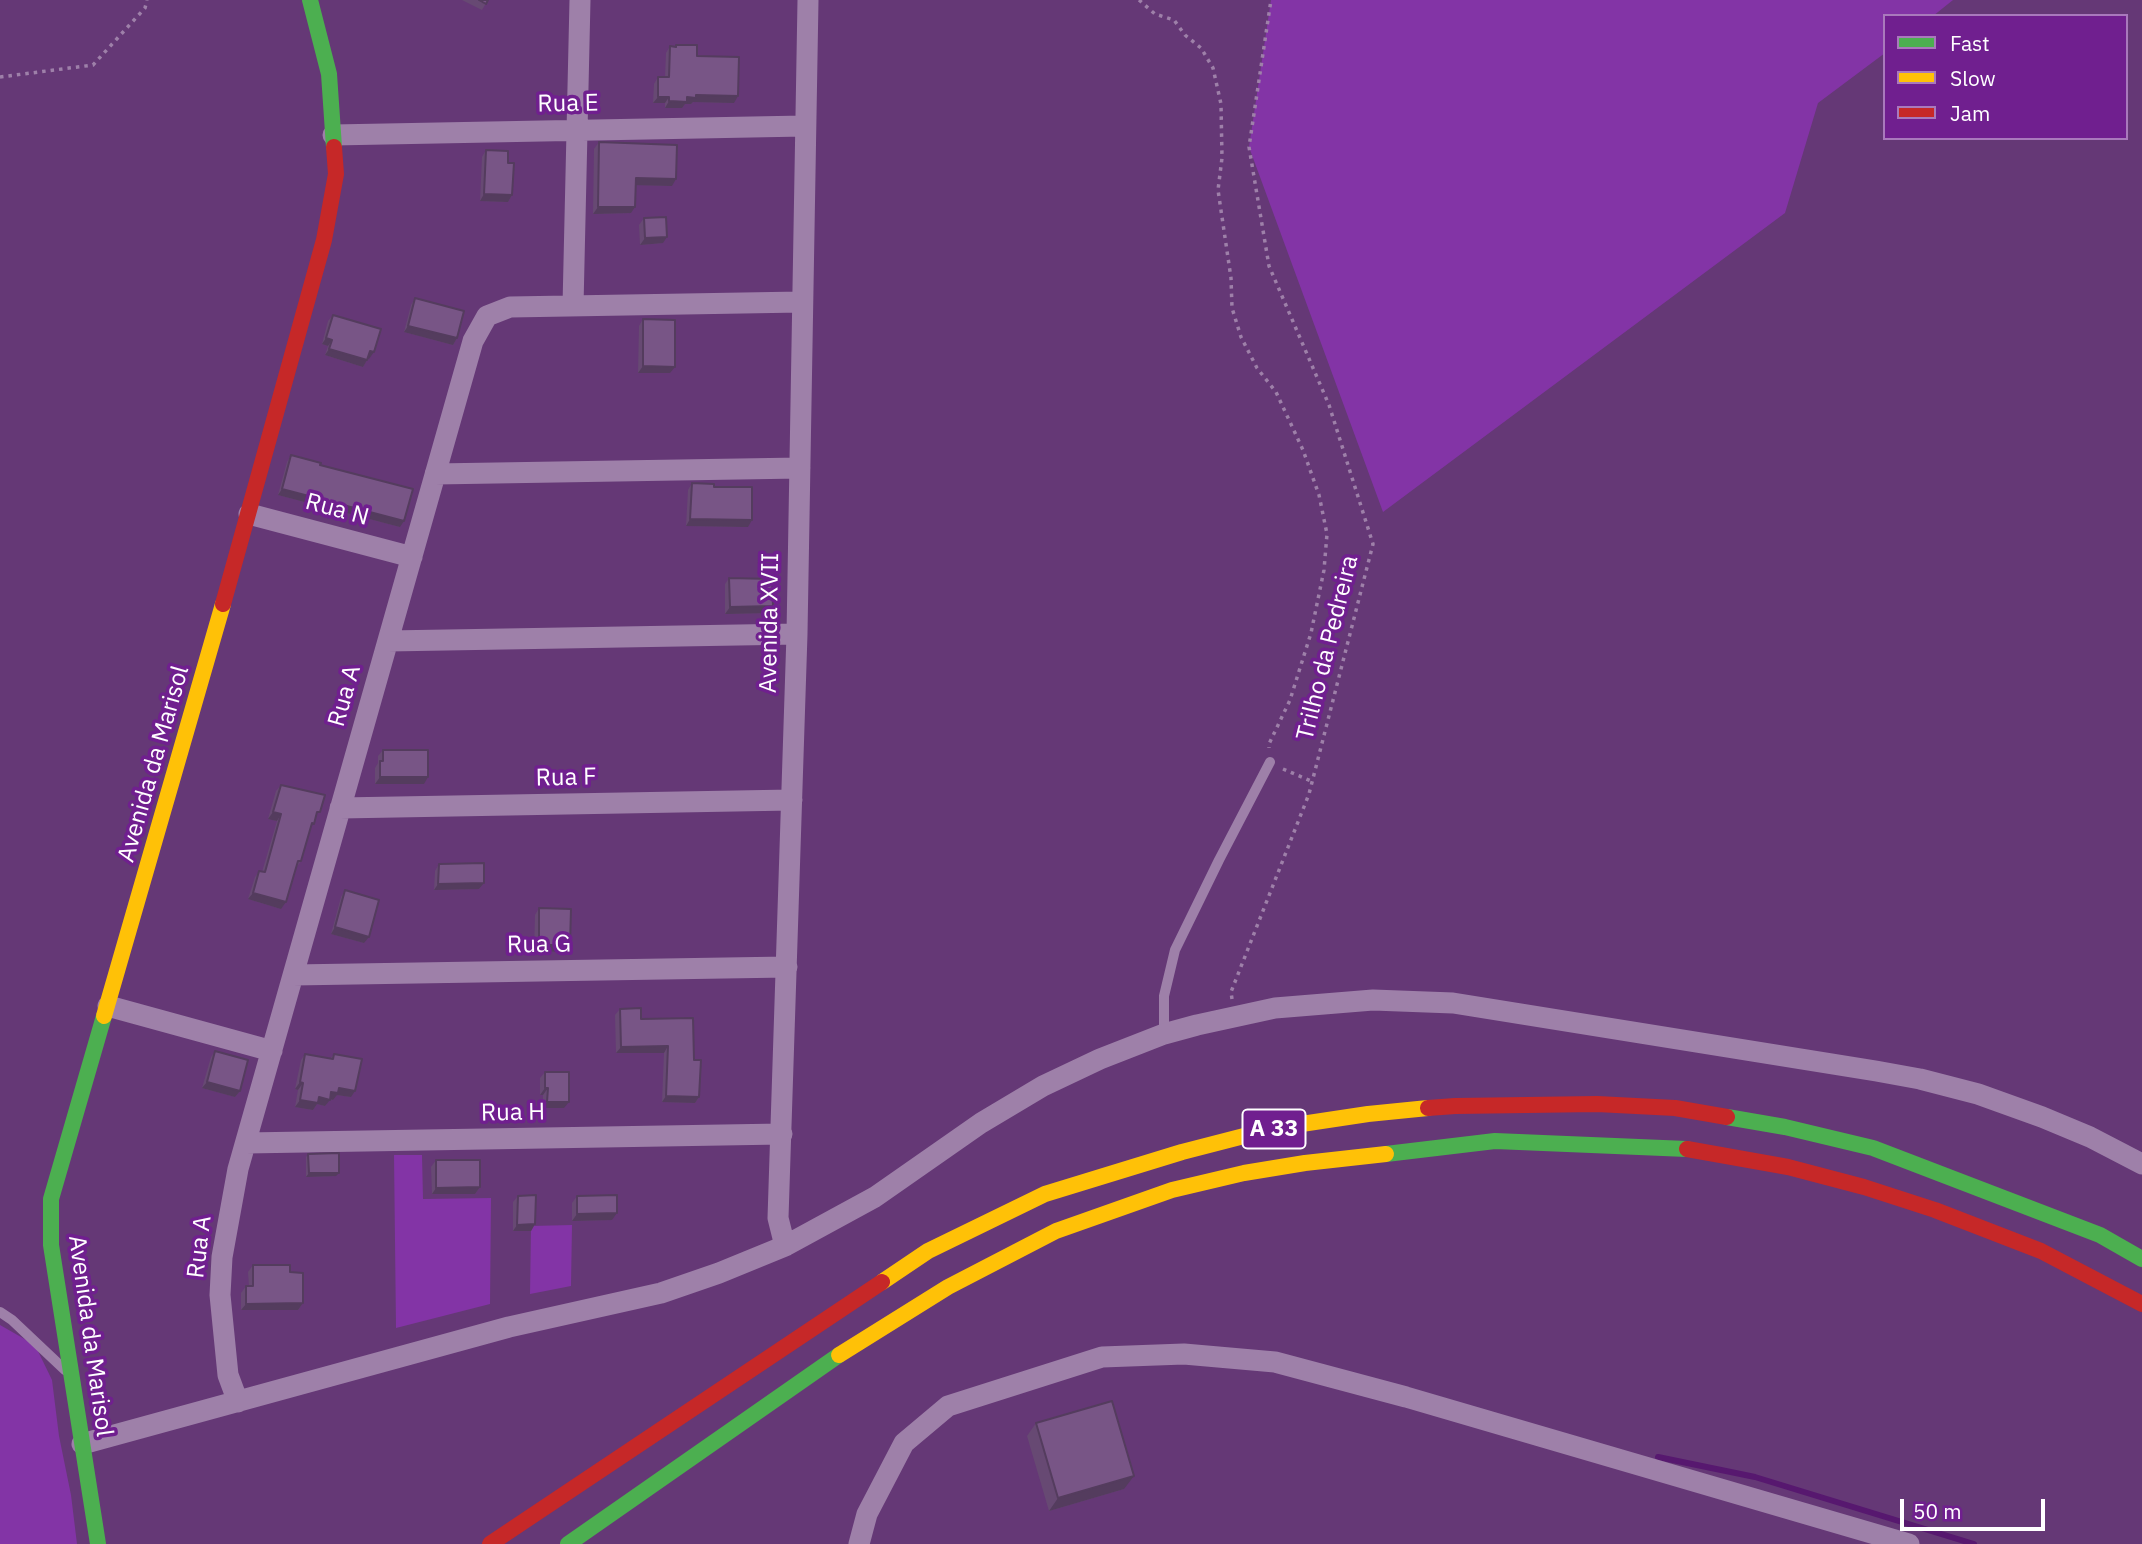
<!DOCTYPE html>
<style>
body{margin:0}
#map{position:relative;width:2142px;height:1544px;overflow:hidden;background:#653876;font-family:"IBM Plex Sans",sans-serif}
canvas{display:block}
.legend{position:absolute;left:1883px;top:14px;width:245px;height:126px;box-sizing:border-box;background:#701f8f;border:2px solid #a979bc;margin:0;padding:9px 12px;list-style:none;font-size:21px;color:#fff}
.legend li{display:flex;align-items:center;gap:14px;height:35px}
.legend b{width:35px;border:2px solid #a979bc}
.scale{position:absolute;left:1900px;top:1499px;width:145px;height:32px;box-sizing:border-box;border:4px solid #fff;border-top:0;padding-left:9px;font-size:21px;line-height:24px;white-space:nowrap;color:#fff;-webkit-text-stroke:5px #701f8f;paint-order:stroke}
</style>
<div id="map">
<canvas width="2142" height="1544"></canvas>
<ul class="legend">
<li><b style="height:9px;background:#4caf50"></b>Fast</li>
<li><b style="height:9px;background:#ffc107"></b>Slow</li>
<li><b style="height:9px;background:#c62828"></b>Jam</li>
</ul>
<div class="scale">50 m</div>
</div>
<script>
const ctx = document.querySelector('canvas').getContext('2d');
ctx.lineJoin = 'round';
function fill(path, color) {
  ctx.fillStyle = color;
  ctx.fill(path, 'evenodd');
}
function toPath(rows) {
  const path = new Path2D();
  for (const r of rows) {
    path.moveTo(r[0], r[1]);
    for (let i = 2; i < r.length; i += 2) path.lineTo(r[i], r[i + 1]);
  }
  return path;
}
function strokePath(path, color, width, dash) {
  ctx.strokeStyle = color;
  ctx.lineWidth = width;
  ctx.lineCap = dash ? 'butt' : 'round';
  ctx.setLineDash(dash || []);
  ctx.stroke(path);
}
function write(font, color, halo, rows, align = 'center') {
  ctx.font = font + ' "IBM Plex Sans",sans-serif';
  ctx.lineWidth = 7;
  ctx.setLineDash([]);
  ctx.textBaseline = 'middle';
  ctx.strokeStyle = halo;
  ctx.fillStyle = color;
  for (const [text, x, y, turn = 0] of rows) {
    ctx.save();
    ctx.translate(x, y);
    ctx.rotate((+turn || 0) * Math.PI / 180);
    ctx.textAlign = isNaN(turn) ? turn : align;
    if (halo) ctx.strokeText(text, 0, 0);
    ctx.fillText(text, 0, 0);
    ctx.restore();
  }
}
fill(toPath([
 [1271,0,1953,0,1933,16,1885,16,1885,53,1818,103,1785,213,1383,512,1249,147],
 [394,1155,422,1155,423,1199,491,1198,490,1304,396,1328],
 [572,1225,571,1286,530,1294,531,1226],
 [0,1325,35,1345,52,1380,59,1436,71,1495,77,1544,0,1544]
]), '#8334a6');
strokePath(toPath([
 [1658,1457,1755,1477,1974,1544]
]), '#57186f', 6);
strokePath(toPath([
 [1139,0,1155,14,1174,20,1185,35,1201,48,1213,68,1221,104,1222,158,1218,190,1231,278,1232,308,1241,337,1257,368,1276,392,1303,450,1319,495,1327,534,1324,570,1311,633,1290,700,1269,744,1269,748],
 [0,77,93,65,145,8,147,0],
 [1283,769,1311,781],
 [1232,999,1231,992,1309,794,1373,544,1329,405,1269,266,1249,147,1271,0]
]), '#9e80a9', 3.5, [3.5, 5]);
strokePath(toPath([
 [1164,1034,1164,996,1175,950,1219,860,1270,762],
 [0,1312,12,1320,65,1370]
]), '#9e80a9', 10);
strokePath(toPath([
 [333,135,804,126],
 [573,306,580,0],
 [435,474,800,468],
 [249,514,412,557],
 [388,641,797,634],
 [340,808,792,800],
 [293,975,787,967],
 [108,1006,272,1051],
 [246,1143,782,1134],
 [785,1246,778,1218,797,634,808,0],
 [238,1402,228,1375,220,1295,222,1257,238,1169,473,341,487,316,510,307,801,302],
 [82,1444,509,1327,661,1293,719,1273,785,1246,875,1197,981,1123,1043,1086,1100,1059,1164,1034,1197,1025,1275,1008,1373,1000,1453,1003,1876,1071,1920,1079,1978,1094,2042,1117,2090,1137,2142,1164],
 [859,1544,867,1514,904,1443,948,1406,1102,1357,1184,1354,1275,1362,1406,1397,1909,1544]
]), '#9e80a9', 21);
strokePath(toPath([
 [310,0,329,74,334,147],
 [1727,1117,1785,1127,1873,1148,2100,1235,2142,1259],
 [1386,1154,1495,1141,1687,1149],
 [98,1544,51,1245,51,1199,104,1016],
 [568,1544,839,1355]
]), '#4caf50', 16);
strokePath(toPath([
 [104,1016,223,604],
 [882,1282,928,1251,1045,1194,1182,1152,1275,1128,1368,1114,1428,1108],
 [839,1355,948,1287,1056,1231,1172,1190,1244,1173,1305,1163,1386,1154]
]), '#ffc107', 16);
strokePath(toPath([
 [223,604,324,240,336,174,334,147],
 [1428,1108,1455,1106,1597,1104,1675,1108,1727,1117],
 [1687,1149,1788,1167,1864,1187,1935,1210,2041,1251,2142,1304],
 [490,1544,882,1282]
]), '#c62828', 16);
fill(toPath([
 [462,0,488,0,482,10],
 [676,45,697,56,734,103,693,102,691,104,685,104,682,108,665,108,665,103,653,103,654,84,658,77,665,77,666,53,670,46,674,47],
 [599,142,672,186,636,185,631,213,593,214,594,149],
 [486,150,508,163,512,195,508,202,480,201,482,157],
 [644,218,663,243,640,245,639,225],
 [415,298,457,338,453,345,404,332,411,305],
 [333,315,369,359,368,358,363,367,325,355,328,346,322,344,328,321],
 [643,319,670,373,638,373,639,326],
 [291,455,320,465,400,527,278,495,287,462],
 [692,483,714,487,748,527,686,526,688,490],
 [729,578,768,613,725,614,725,584],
 [383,750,424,784,375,784,375,768,378,763,378,756],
 [281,785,315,819,310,830,301,861,296,868,281,909,248,899,255,877,259,871,262,872,277,821,268,819,276,791],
 [439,864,484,883,479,889,434,890,435,871],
 [345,890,364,943,331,934,341,897],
 [539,908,570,945,566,952,534,951,535,915],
 [620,1009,641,1019,694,1060,699,1097,695,1103,662,1102,664,1053,616,1053,615,1015],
 [215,1051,240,1091,235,1097,202,1088,211,1057],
 [305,1054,330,1059,334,1054,351,1097,337,1095,333,1100,330,1099,325,1106,317,1104,313,1110,295,1107,298,1090,295,1089,301,1060],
 [545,1072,564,1108,543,1108,543,1095,540,1095,540,1078],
 [308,1154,336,1176,306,1177,306,1157],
 [436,1160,480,1187,475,1194,432,1194,431,1167],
 [518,1196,535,1224,531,1231,513,1231,513,1202],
 [577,1196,612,1220,572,1221,572,1203],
 [253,1265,290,1272,303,1303,298,1310,241,1310,241,1293,246,1286,249,1286,248,1272],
 [1036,1423,1124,1489,1049,1511,1027,1436]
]), '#674973');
fill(toPath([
 [696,95,738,96,734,103,693,102,691,104,685,104,682,108,665,108,669,101],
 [658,97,669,97,665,103,653,103],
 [636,178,676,179,672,186,631,185],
 [484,194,512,195,508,202,480,201],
 [598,207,635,207,631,213,593,214],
 [667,237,663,243,640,245,645,238],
 [408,326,457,338,453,345,404,332],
 [326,338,332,340,328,346,322,344],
 [329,349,367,360,363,367,325,355],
 [370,351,374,352,369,359,365,357],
 [643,366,675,367,670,373,638,373],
 [282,489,404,521,400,527,278,495],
 [690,519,752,520,748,527,686,526],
 [773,606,768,613,725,614,730,607],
 [380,777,428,777,424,784,375,784],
 [273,812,281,814,277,821,268,819],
 [484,883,479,889,434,890,438,884],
 [253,893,286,902,281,909,248,899],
 [335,927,369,937,364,943,331,934],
 [539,945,570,945,566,952,534,951],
 [668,1046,664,1053,616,1053,621,1047],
 [207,1082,240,1091,235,1097,202,1088],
 [300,1082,303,1083,298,1090,295,1089],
 [339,1088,355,1091,351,1097,337,1095,333,1100,327,1098,331,1092],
 [545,1088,548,1088,543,1095,540,1095],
 [666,1096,699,1097,695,1103,662,1102],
 [319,1097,330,1100,325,1106,317,1104,313,1110,295,1107,300,1100],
 [547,1102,569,1102,564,1108,543,1108],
 [309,1173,339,1173,336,1176,306,1177],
 [480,1187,475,1194,432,1194,436,1188],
 [617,1213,612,1220,572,1221,577,1214],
 [535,1224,531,1231,513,1231,517,1225],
 [303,1303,298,1310,241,1310,246,1304],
 [1134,1476,1124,1489,1049,1511,1058,1498]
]), '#543c5e');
const building = toPath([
 [479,0,488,0,486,4,479,0],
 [676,45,697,45,697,56,739,57,738,96,696,95,696,98,687,97,687,102,669,101,669,97,658,97,658,77,669,77,670,46,676,47,676,45],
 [599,142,677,145,676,179,636,178,635,207,598,207,599,142],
 [486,150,508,151,508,163,514,163,512,195,484,194,486,150],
 [666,217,667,237,645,238,644,218,666,217],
 [415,298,464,311,457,338,408,326,415,298],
 [333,315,381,329,374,352,370,351,367,360,329,349,332,340,326,338,333,315],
 [643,319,675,320,675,367,643,366,643,319],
 [291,455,321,463,320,465,413,489,404,521,282,489,291,455],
 [692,483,714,484,714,487,752,487,752,520,690,519,692,483],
 [729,578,772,579,773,606,730,607,729,578],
 [383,750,428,750,428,777,380,777,380,761,383,761,383,750],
 [281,785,325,795,320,812,317,812,314,824,312,823,301,861,298,861,286,902,253,893,259,871,265,872,281,814,273,812,281,785],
 [484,863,484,883,438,884,439,864,484,863],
 [345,890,379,900,369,937,335,927,345,890],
 [539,908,571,909,570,945,539,945,539,908],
 [641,1008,641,1019,693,1018,694,1060,701,1060,699,1097,666,1096,668,1046,621,1047,620,1009,641,1008],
 [215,1051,248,1060,240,1091,207,1082,215,1051],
 [305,1054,333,1059,334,1054,362,1059,355,1091,339,1088,338,1093,331,1092,330,1100,319,1097,318,1103,300,1100,303,1083,300,1082,305,1054],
 [545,1072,569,1072,569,1102,547,1102,548,1088,545,1088,545,1072],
 [339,1153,339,1173,309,1173,308,1154,339,1153],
 [436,1160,480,1160,480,1187,436,1188,436,1160],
 [536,1195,535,1224,517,1225,518,1196,536,1195],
 [617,1195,617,1213,577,1214,577,1196,617,1195],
 [253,1265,290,1265,290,1272,303,1273,303,1303,246,1304,246,1286,253,1286,253,1265],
 [1112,1401,1134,1476,1058,1498,1036,1423,1112,1401]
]);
fill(building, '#785586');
strokePath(building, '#543c5e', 2);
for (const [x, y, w] of [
 [1274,1129,63]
]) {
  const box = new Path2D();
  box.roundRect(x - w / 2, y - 19.5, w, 39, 5);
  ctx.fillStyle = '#701f8f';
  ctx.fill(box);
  strokePath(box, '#fff', 2);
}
write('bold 23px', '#fff', null, [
 ["A 33",1274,1129]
]);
write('24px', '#fff', '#701f8f', [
 ["Rua E",568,104,-1],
 ["Rua N",337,510,15],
 ["Avenida XVII",770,623,-89],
 ["Trilho da Pedreira",1328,648,-76],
 ["Rua A",345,696,-74],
 ["Avenida da Marisol",154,764,-74],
 ["Rua F",566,778,-1],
 ["Rua G",539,945,-1],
 ["Rua H",513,1113,-1],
 ["Rua A",200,1247,-83],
 ["Avenida da Marisol",90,1336,82]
]);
</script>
